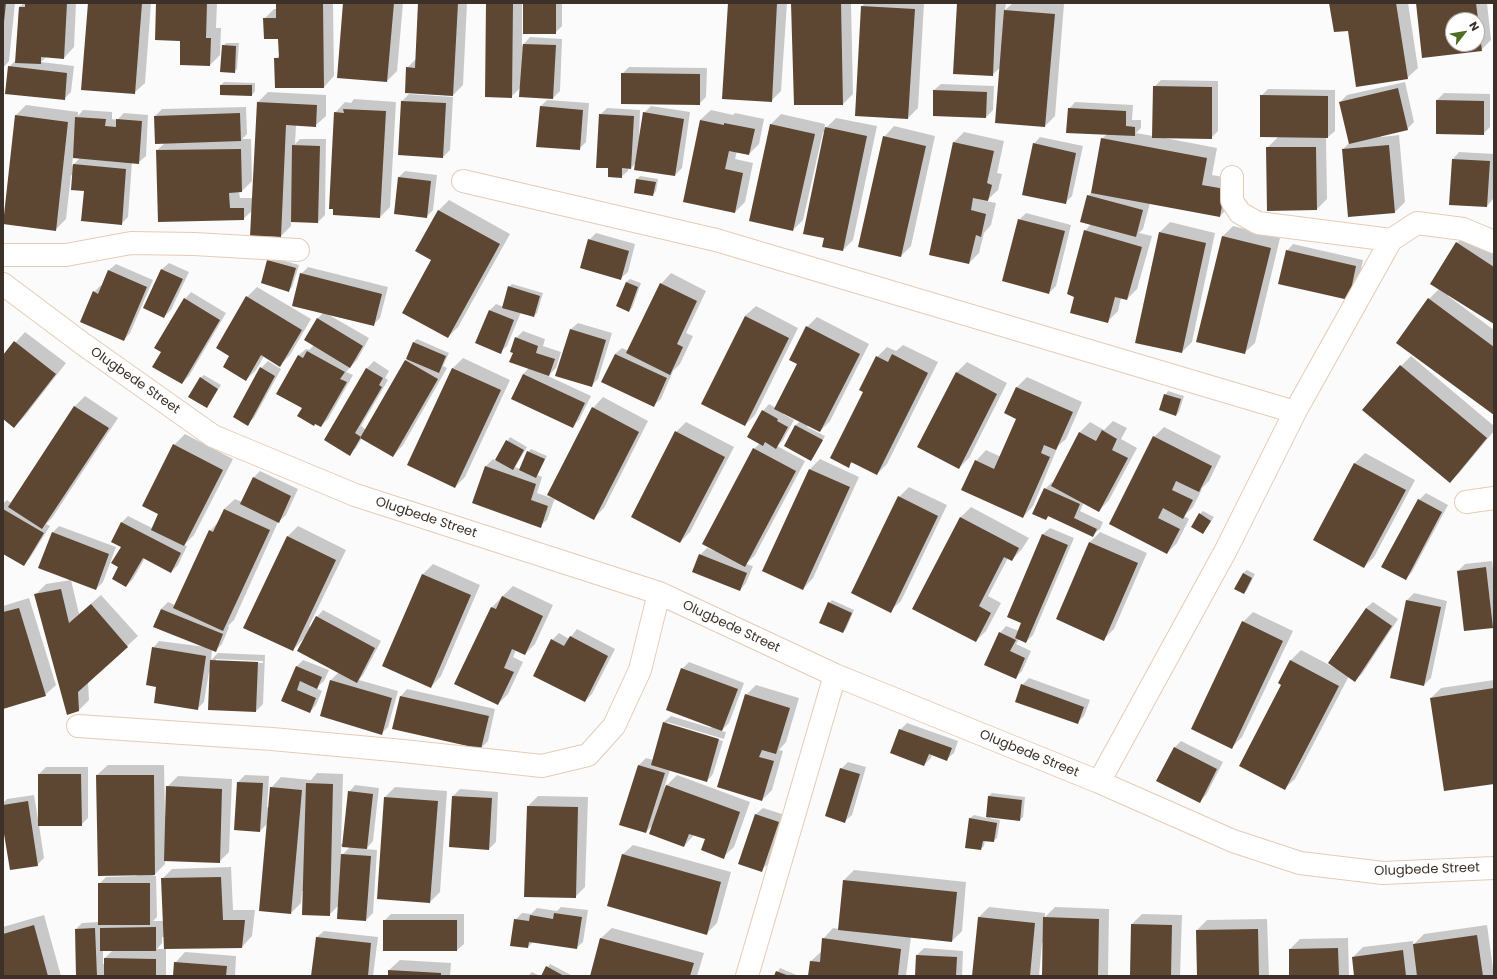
<!DOCTYPE html>
<style>
body{margin:0}
#map{position:relative;width:1497px;height:979px;overflow:hidden;background:#fbfbfb;font-family:Poppins,sans-serif}
canvas{display:block}
.frame{position:absolute;inset:0;border:4px solid #3c3128;pointer-events:none}
.north{position:absolute;left:1445px;top:12px;width:40px;height:40px;box-sizing:border-box;background:#fff;border:1px solid #b1ada9;border-radius:50%;rotate:59deg;font-size:11px;font-weight:700;line-height:16px;text-align:center;color:#3c3128}
.north::after{content:'';display:block;margin:auto;width:14px;height:18px;background:#4e6e25;clip-path:polygon(50% 0,100% 100%,50% 72%,0 100%)}
</style>
<div id="map">
<canvas width="1497" height="979"></canvas>
<div class="frame"></div>
<div class="north">N</div>
</div>
<script>
const ctx = document.querySelector('canvas').getContext('2d');
ctx.lineJoin = 'round';
function fill(path, color) {
  ctx.fillStyle = color;
  ctx.fill(path, 'evenodd');
}
function toPath(rows) {
  const path = new Path2D();
  for (const r of rows) {
    path.moveTo(r[0], r[1]);
    for (let i = 2; i < r.length; i += 2) path.lineTo(r[i], r[i + 1]);
  }
  return path;
}
function strokePath(path, color, width, dash) {
  ctx.strokeStyle = color;
  ctx.lineWidth = width;
  ctx.lineCap = dash ? 'butt' : 'round';
  ctx.setLineDash(dash || []);
  ctx.stroke(path);
}
function write(font, color, halo, rows, align = 'center') {
  ctx.font = font + ' Poppins,sans-serif';
  ctx.lineWidth = 4;
  ctx.setLineDash([]);
  ctx.textBaseline = 'middle';
  ctx.strokeStyle = halo;
  ctx.fillStyle = color;
  for (const [text, x, y, turn = 0] of rows) {
    ctx.save();
    ctx.translate(x, y);
    ctx.rotate((+turn || 0) * Math.PI / 180);
    ctx.textAlign = isNaN(turn) ? turn : align;
    if (halo) ctx.strokeText(text, 0, 0);
    ctx.fillText(text, 0, 0);
    ctx.restore();
  }
}
fill(toPath([
 [3,3,15,3,9,61,3,68],
 [24,3,76,3,74,47,64,58,47,56,41,62,74,66,71,92,64,99,9,67,16,60,19,7],
 [89,3,151,3,145,83,134,93],
 [157,3,217,3,216,28,221,28,220,55,210,65,181,40],
 [277,3,333,3,334,76,324,87,276,87,275,59,280,55,279,38,264,19,274,9,277,9],
 [344,3,403,3,397,71,387,81],
 [419,3,467,3,463,85,453,95,407,68,416,59],
 [487,3,522,3,522,46,530,37,562,39,560,91,553,98,521,87,511,97],
 [524,3,562,3,562,26,555,33],
 [729,3,787,3,781,91,771,101],
 [792,3,851,3,853,94,843,104],
 [865,3,924,3,918,108,908,118,862,6],
 [958,3,1006,3,1005,10,1013,3,1064,4,1055,116,1045,126,1001,67,992,75],
 [1330,3,1408,3,1418,68,1407,78,1349,29],
 [1417,3,1487,3,1491,40,1481,50,1423,57],
 [1453,20,1477,20,1477,44,1453,44],
 [226,43,239,43,237,69,234,72,223,46],
 [629,67,707,68,706,97,699,104,622,74],
 [1161,80,1218,81,1218,131,1211,138,1165,137,1165,138,1217,148,1212,175,1235,179,1230,206,1220,216,1150,203,1143,229,1139,233,1152,236,1137,289,1127,299,1121,298,1118,311,1107,322,1075,296,1085,231,1091,224,1088,196,1093,191,1102,139,1107,134,1069,109,1075,102,1133,105,1132,120,1141,120,1141,128,1136,133,1153,136,1154,87],
 [224,82,255,83,255,91,252,95,221,85],
 [1405,82,1414,122,1407,129,1381,135,1381,137,1399,135,1405,202,1395,212,1343,149,1350,142,1340,102,1347,95],
 [941,84,994,86,993,110,986,117,934,90],
 [1268,89,1335,90,1335,131,1328,137,1326,137,1327,199,1317,209,1267,148,1278,137,1261,96],
 [268,92,326,95,326,116,315,126,296,125,295,144,300,139,326,139,325,215,318,222,291,221,291,226,281,236,253,210,243,219,157,150,165,143,155,116,162,109,246,107,247,134,242,139,251,139,252,181,242,191,239,192,240,198,253,198,258,102],
 [1444,93,1490,94,1490,127,1483,134,1437,100],
 [409,94,453,97,450,150,443,157,402,101],
 [354,99,396,102,390,207,380,217,335,113,345,102,351,103],
 [547,100,589,103,586,142,579,149,541,106],
 [26,105,78,112,78,116,83,110,112,112,112,119,117,120,124,113,148,115,146,156,139,162,132,162,128,217,121,224,85,190,73,176,71,175,66,219,56,229,16,115],
 [73,157,80,158,72,166],
 [651,106,690,112,682,168,675,175,637,162,631,168,628,168,628,171,621,177,609,167,600,115,607,108,640,110,639,139,644,113],
 [711,110,733,115,735,113,764,119,759,144,749,154,737,151,735,159,753,163,745,202,735,212,700,120],
 [781,114,825,124,824,130,836,118,877,126,853,240,843,250,825,237,825,133,823,132,803,220,793,230,771,124],
 [894,126,935,136,911,246,901,256,884,137],
 [964,132,1004,141,997,173,1002,174,998,190,986,201,996,203,991,225,984,233,979,253,969,263,930,255,954,142],
 [1040,137,1083,146,1072,196,1065,203,1034,144],
 [1459,152,1494,154,1493,199,1487,206,1450,204,1453,159],
 [405,171,437,175,433,210,426,217,399,177],
 [640,176,658,179,656,191,653,195,637,179],
 [449,200,510,234,458,327,448,337,432,259,439,210],
 [1026,213,1071,225,1056,286,1049,293,1019,220],
 [1170,222,1215,233,1192,342,1182,352,1160,232],
 [1233,226,1280,238,1255,343,1244,353,1223,236],
 [596,233,635,244,628,272,621,278,589,240],
 [1467,233,1494,250,1494,323,1449,294,1448,296,1494,330,1494,414,1429,299,1440,288,1457,243],
 [1293,244,1363,260,1356,292,1287,251],
 [271,257,299,265,292,287,289,290,268,260],
 [169,263,189,272,171,310,164,317,162,269],
 [116,264,153,280,130,333,124,340,94,292,101,285,102,286,109,270],
 [308,267,388,287,380,318,373,325,329,315,369,338,357,360,346,372,353,375,328,419,321,426,303,408,277,393,299,355,306,349,309,350,314,345,317,319,323,313,301,274],
 [671,273,706,291,686,333,693,336,680,364,673,371,661,399,654,405,615,354,622,348,629,351,661,284],
 [630,279,641,283,632,308,629,311,617,306,626,282],
 [512,284,543,293,537,313,534,316,521,312,507,346,500,352,490,310,496,304,504,307,509,287],
 [257,287,311,319,290,355,280,365,264,356,256,370,246,380,231,356,247,297],
 [191,292,226,313,189,376,182,383,162,352,185,299],
 [756,306,798,328,755,415,745,425,745,316],
 [817,317,869,344,830,421,820,431,808,425,807,427,825,436,814,456,811,460,785,446,796,425,800,421,784,412,783,414,794,420,783,440,777,446,805,461,755,555,746,564,753,566,746,583,740,590,700,555,707,548,715,551,754,449,760,443,763,411,769,404,776,408,798,363,807,327],
 [578,323,612,333,598,379,591,386,571,329],
 [523,331,545,339,543,346,561,352,556,368,548,376,591,396,579,420,573,426,523,374,529,368,514,352,516,338],
 [25,332,66,363,24,417,14,427,3,418,3,356],
 [417,339,449,353,443,366,447,368,403,445,393,456,362,438,356,448,349,454,325,439,367,368,374,361,389,371,385,378,388,380,361,426,366,430,407,359,414,342],
 [903,345,938,362,887,464,877,474,853,462,848,466,864,391,877,357,887,347,896,351],
 [1411,356,1494,426,1494,431,1460,472,1450,482,1401,366],
 [463,358,510,380,465,477,455,487,409,465,453,368],
 [268,361,281,369,254,418,247,424,261,368],
 [967,362,1007,383,969,458,959,468,957,372],
 [204,375,221,385,207,407,200,378],
 [1027,377,1082,402,1066,439,1058,446,1033,506,1023,517,976,461,986,450,1001,457,1018,419,1006,413,1017,387],
 [1168,391,1184,396,1179,412,1176,415,1165,395],
 [85,396,118,418,52,518,46,524,50,526,30,558,24,565,3,552,3,504,7,500,11,503,75,406],
 [603,397,648,421,604,508,594,518,555,498,547,520,540,526,474,502,486,466,493,459,496,461,510,437,527,447,515,467,520,469,528,452,531,449,547,456,537,475,542,477,537,493,554,499,593,408],
 [1113,421,1127,428,1121,439,1137,448,1109,500,1099,511,1084,502,1080,511,1103,522,1100,529,1093,535,1049,516,1046,519,1045,489,1052,482,1053,483,1080,432,1090,422,1104,430],
 [686,422,734,447,690,532,680,542,676,432],
 [1164,427,1221,456,1209,481,1201,489,1202,489,1193,507,1184,516,1189,519,1177,543,1167,553,1110,524,1154,437],
 [185,434,233,459,194,535,184,545,187,546,178,565,171,572,145,558,133,579,126,586,120,567,122,547,122,522,128,516,152,528,160,514,144,505,174,445],
 [1365,453,1415,480,1374,557,1364,567,1314,540,1355,463],
 [820,459,859,477,813,578,803,589,764,570,810,469],
 [260,471,298,489,286,515,278,522,234,620,228,626,229,627,222,644,215,651,212,650,211,660,218,653,265,655,263,704,256,711,209,672,204,702,197,709,157,686,153,648,159,641,206,647,161,609,168,602,175,605,210,531,219,521,224,509,235,499,242,502,253,478],
 [216,659,263,661,263,663,216,661],
 [909,487,947,505,901,601,890,611,899,497],
 [1426,493,1448,505,1412,572,1406,579,1419,500],
 [971,507,1029,538,1022,549,1012,560,1008,558,988,596,1001,603,986,631,976,641,913,608,961,517],
 [1203,511,1214,517,1203,533,1200,514],
 [59,526,116,547,103,582,96,589,52,533],
 [298,526,346,550,309,626,311,627,317,617,323,610,381,641,363,675,359,680,398,691,388,727,382,733,321,716,331,680,339,672,304,638,293,650,245,627,288,536],
 [1050,528,1074,538,1033,635,1026,642,1019,639,1016,644,1031,651,1022,671,1015,678,1000,633,1006,626,1019,631,1022,623,1008,616,1043,534],
 [1100,532,1147,553,1114,629,1104,639,1057,619,1090,542],
 [1492,561,1494,577,1494,626,1493,627,1458,571,1465,564],
 [433,564,480,585,441,676,431,687,383,666,423,574],
 [1247,570,1255,574,1247,590,1244,593,1243,573],
 [71,580,79,614,101,595,138,636,88,682,89,700,79,710,36,594,46,584],
 [513,586,553,605,535,644,525,654,516,650,513,657,523,662,508,694,498,704,492,607],
 [1414,593,1447,601,1431,678,1424,685,1407,600],
 [29,598,56,685,45,695,3,708,3,606],
 [832,600,854,610,846,629,843,632,829,603],
 [1373,602,1398,619,1362,674,1355,680,1349,676,1295,779,1284,789,1283,685,1291,660,1301,650,1335,668,1366,608],
 [1253,612,1293,631,1242,737,1232,747,1243,622],
 [577,629,615,649,592,694,585,701,552,640,559,633,569,639],
 [303,660,329,670,324,681,316,688,322,691,316,705,310,712,283,701,296,667],
 [689,662,744,683,729,723,721,731,726,732,724,739,667,722,667,724,723,741,713,774,707,781,670,770,664,788,677,775,750,802,734,847,723,857,706,839,694,835,684,846,653,825,646,832,621,825,639,765,646,758,653,760,664,722,671,716,711,728,712,726,682,669],
 [1029,678,1090,700,1084,716,1077,723,1022,685],
 [1494,680,1494,783,1431,698,1441,688],
 [756,685,799,698,786,742,779,750,783,751,772,790,762,800,746,695],
 [407,689,495,709,488,741,481,748,401,696],
 [907,723,958,741,954,753,947,759,932,754,931,758,924,765,900,730],
 [1181,741,1223,762,1206,795,1199,802,1174,748],
 [848,762,866,767,852,815,845,821,841,769],
 [108,765,164,765,165,815,166,815,167,787,178,776,232,779,229,852,219,862,165,860,165,864,153,876,156,876,157,917,153,921,164,921,162,879,172,869,231,867,233,910,255,910,252,936,242,947,166,948,166,976,77,976,76,929,82,923,99,922,99,884,106,877,137,876,97,775],
 [162,937,164,937,165,949,157,949,162,943],
 [103,950,113,950,105,958,105,964,103,964],
 [46,767,88,767,88,818,81,825,39,825,44,858,37,865,3,822,3,803,7,799,34,795,38,819,39,774],
 [317,773,343,774,341,844,343,844,349,792,355,785,379,788,373,841,366,849,377,850,373,913,366,920,338,918,339,905,329,915,304,891,302,891,301,903,291,913,268,823,260,831,235,830,238,782,245,775,269,776,267,807,269,808,271,788,281,777,311,780],
 [341,846,350,847,341,856],
 [395,787,447,791,440,892,430,902,378,898,385,797],
 [460,789,498,792,496,842,489,849,453,796],
 [992,793,1025,797,1023,817,1020,820,990,816,989,818,1000,820,997,838,993,841,985,840,984,846,981,849,970,818,974,815,987,818,989,796],
 [538,796,588,797,585,887,575,897,528,806],
 [763,808,785,815,768,864,761,870,756,814],
 [633,845,731,872,717,923,707,933,622,855],
 [854,870,966,882,962,931,952,941,911,937,906,976,809,976,811,961,822,951,823,939,833,928,839,929,844,880],
 [561,907,588,910,583,942,576,948,533,942,528,947,515,920,522,913,531,914,537,908,557,911],
 [989,907,1045,913,1045,917,1055,907,1109,909,1108,976,1043,976,1044,943,1042,943,1039,976,973,976,979,917],
 [391,914,464,914,464,944,457,950,384,921],
 [1142,914,1182,915,1180,976,1131,976,1132,924],
 [44,915,61,976,3,976,3,927],
 [1267,919,1269,976,1198,976,1197,930,1207,920],
 [1487,925,1494,976,1355,976,1353,957,1363,947,1413,941,1413,945,1424,934],
 [612,928,704,953,697,976,591,976,601,938],
 [324,931,378,937,373,976,312,976,317,937],
 [1348,938,1349,976,1290,976,1290,949,1300,939],
 [1494,938,1494,950,1493,940],
 [924,948,963,951,962,976,916,976,917,955],
 [185,952,236,956,235,976,174,976,175,963],
 [400,960,451,963,450,976,389,976,389,970],
 [550,964,571,975,570,976,542,976],
 [780,968,799,976,775,976],
 [532,972,540,976,528,976]
]), '#0003');
fill(toPath([
 [3,3,6,3,4,22,3,22],
 [25,3,67,3,64,59,41,57,41,64,15,63,19,7,25,7],
 [88,3,142,3,135,94,81,90],
 [156,3,207,3,206,38,211,38,210,66,180,65,180,41,155,40],
 [276,3,323,3,324,88,275,88,274,58,279,58,278,39,264,39,263,18,276,18],
 [343,3,394,3,387,82,337,78],
 [418,3,458,3,453,96,405,93,406,67,415,68],
 [486,3,513,3,512,98,485,97],
 [523,3,556,3,556,34,523,34],
 [728,3,777,3,772,102,722,99],
 [791,3,841,3,843,105,794,105],
 [957,3,996,3,993,76,953,74],
 [1329,3,1396,3,1408,79,1356,87,1348,31,1334,32],
 [1416,3,1476,3,1482,51,1422,58],
 [1453,20,1477,20,1477,44,1453,44],
 [861,6,915,9,908,119,855,116],
 [1004,10,1055,14,1045,127,995,123],
 [523,44,556,45,553,99,519,97],
 [222,45,236,46,235,73,220,72],
 [8,66,67,73,65,100,5,94],
 [621,73,700,74,700,105,621,104],
 [220,85,252,85,252,96,220,95],
 [1153,86,1212,87,1212,139,1152,138],
 [1398,88,1408,130,1349,144,1339,102],
 [933,90,987,92,986,118,933,116],
 [1260,95,1328,96,1328,138,1260,137],
 [1436,100,1484,101,1484,135,1436,134],
 [401,101,446,103,443,158,398,155],
 [257,102,317,105,316,127,286,125,281,237,250,236],
 [540,106,583,110,580,150,536,147],
 [1068,108,1126,111,1126,126,1135,127,1135,136,1066,133],
 [343,109,386,111,380,218,333,215,333,209,329,209,334,112,344,113],
 [643,112,684,119,675,176,634,170],
 [240,113,241,141,155,144,154,116],
 [599,114,634,116,631,169,622,168,622,178,608,177,608,168,596,168],
 [15,115,68,122,56,231,3,224],
 [75,117,106,119,105,126,116,127,116,119,142,121,139,164,73,158],
 [700,120,724,125,724,123,755,129,749,155,729,151,725,169,743,173,735,213,683,202],
 [770,124,815,134,793,231,749,221],
 [825,127,867,136,843,251,822,247,824,238,803,234],
 [883,136,926,146,901,257,858,247],
 [1101,138,1207,158,1202,185,1225,189,1220,217,1091,193],
 [953,142,994,151,987,183,992,185,988,201,973,198,971,210,986,214,981,237,976,235,969,264,929,255],
 [1033,143,1076,153,1066,204,1022,195],
 [292,145,320,146,318,223,291,222],
 [1389,145,1395,213,1348,217,1342,149],
 [1266,147,1316,147,1317,210,1267,211],
 [241,149,242,192,229,193,230,208,244,208,244,220,158,222,156,150],
 [1452,159,1490,161,1487,207,1449,205],
 [73,164,126,169,122,225,81,221,84,191,71,190],
 [398,177,431,181,427,218,394,214],
 [636,179,656,182,653,196,634,193],
 [1087,195,1143,210,1136,237,1080,222],
 [438,210,500,244,448,338,402,313,431,260,415,251],
 [1018,219,1065,231,1049,294,1002,281],
 [1084,230,1142,247,1127,300,1115,297,1108,323,1070,313,1074,297,1067,294],
 [1159,232,1206,243,1182,353,1135,343],
 [1222,236,1271,248,1245,354,1196,342],
 [588,239,629,251,621,280,580,268],
 [1456,242,1494,267,1494,324,1430,284],
 [1286,250,1356,266,1349,300,1278,284],
 [267,260,296,268,289,292,261,283],
 [161,269,183,279,164,318,143,308],
 [108,270,147,287,124,341,80,322,93,291,98,294],
 [300,273,382,294,374,326,292,306],
 [626,282,638,287,629,312,616,306],
 [660,283,697,301,677,344,683,347,670,375,626,353],
 [508,286,540,296,534,317,502,308],
 [246,296,302,330,280,367,261,355,246,381,223,367,229,356,216,348],
 [184,298,220,320,182,384,152,367,161,352,154,348],
 [1428,298,1494,347,1494,415,1396,343],
 [489,310,514,320,501,354,475,343],
 [745,316,789,338,745,426,701,404],
 [317,318,363,346,350,368,304,340],
 [806,326,860,354,820,432,774,409,797,364,789,360],
 [570,329,606,340,592,387,555,376],
 [515,337,538,346,536,353,555,359,549,376,509,362,513,353,510,352],
 [14,341,56,374,14,428,3,419,3,355],
 [413,342,446,356,439,373,406,359],
 [307,351,345,372,340,379,347,382,321,427,315,424,314,426,297,416,302,408,276,394,298,355,303,358],
 [615,354,667,378,654,407,601,382],
 [892,354,928,373,877,475,851,462,849,468,830,458,863,392,859,390,876,356,888,362],
 [405,360,438,379,393,457,360,438],
 [1400,365,1487,438,1450,483,1362,410],
 [260,367,275,376,248,426,233,417],
 [366,368,383,378,379,385,382,387,355,433,361,437,350,456,324,440],
 [452,368,501,390,455,488,407,465],
 [956,372,997,394,959,469,917,447],
 [523,374,585,403,573,428,511,399],
 [200,377,218,389,207,408,188,397],
 [1016,387,1073,412,1056,450,1044,445,1041,453,1050,457,1023,518,961,490,975,460,994,469,1016,419,1004,413],
 [1164,394,1181,399,1176,416,1159,410],
 [74,406,109,428,42,529,8,507],
 [592,407,639,432,594,520,547,495],
 [762,410,778,419,777,421,788,427,776,449,765,442,763,446,747,437],
 [795,425,823,440,811,461,784,446],
 [1102,430,1117,439,1112,450,1128,458,1099,512,1051,486,1079,432,1096,441],
 [675,431,725,457,680,543,631,517],
 [1153,436,1212,466,1199,492,1176,481,1172,490,1193,500,1183,519,1163,508,1158,518,1180,529,1167,554,1109,524],
 [506,440,524,450,513,470,495,460],
 [173,444,223,470,184,546,151,530,158,514,142,506],
 [753,448,796,471,745,567,702,544],
 [527,451,545,459,536,478,519,470],
 [1354,463,1406,490,1364,568,1313,540],
 [485,466,536,484,531,500,548,506,541,528,472,503],
 [809,469,850,487,803,590,762,571],
 [253,477,291,496,279,523,240,504],
 [1044,488,1080,504,1074,518,1097,529,1093,537,1048,516,1046,520,1032,514],
 [898,496,938,516,891,613,851,593],
 [1418,499,1442,512,1406,580,1381,567],
 [3,509,44,533,24,566,3,554],
 [224,509,270,530,223,631,173,608,209,530,213,532],
 [1199,513,1211,521,1203,534,1191,527],
 [960,517,1019,548,1012,561,1004,557,979,606,991,613,976,642,912,609],
 [121,522,181,553,171,573,143,558,126,587,112,579,118,567,111,563,121,547,111,542],
 [52,532,109,554,96,590,38,568],
 [1042,534,1068,545,1026,643,1015,638,1021,623,1007,617],
 [287,536,336,560,293,651,243,628],
 [1089,542,1138,563,1104,641,1056,619],
 [699,554,747,573,740,591,692,572],
 [1486,567,1493,628,1464,631,1457,571],
 [1243,573,1252,578,1244,594,1234,589],
 [422,574,471,595,431,688,382,666],
 [61,589,69,623,91,604,128,647,78,692,79,711,67,715,34,594],
 [502,596,543,616,525,655,512,649,504,668,514,672,498,705,454,684,491,607,496,609],
 [1406,600,1441,607,1424,686,1390,678],
 [828,602,852,613,843,633,819,623],
 [19,608,46,696,3,709,3,612],
 [1366,608,1392,626,1355,682,1328,663],
 [161,609,223,634,216,652,153,627],
 [316,616,375,648,357,683,297,651],
 [1242,621,1283,641,1232,749,1191,729],
 [999,632,1016,640,1010,651,1025,658,1016,679,984,665],
 [570,636,608,656,585,702,533,676,551,639,564,646],
 [152,647,206,656,198,710,154,703,156,687,146,685],
 [210,660,258,662,256,712,208,710],
 [1290,660,1339,686,1285,790,1239,766,1281,685,1278,683],
 [296,666,322,677,317,689,300,681,297,690,316,698,310,713,281,701],
 [681,668,738,689,722,731,666,710],
 [330,680,392,698,382,735,320,716],
 [1021,684,1084,707,1078,724,1015,702],
 [1494,688,1494,784,1444,791,1430,698],
 [745,694,790,708,776,754,762,750,759,757,774,761,762,801,717,787],
 [400,696,489,716,481,749,392,729],
 [663,722,719,739,707,782,651,765],
 [899,729,952,748,947,761,929,754,924,766,890,753],
 [1174,747,1217,769,1200,803,1156,781],
 [638,765,665,773,646,833,619,825],
 [840,768,860,774,845,823,825,816],
 [38,774,81,774,82,826,38,826],
 [96,775,154,775,155,875,98,876],
 [237,782,263,783,260,832,234,830],
 [306,783,333,784,330,916,302,915],
 [666,785,740,812,724,859,701,850,705,839,689,834,684,847,649,834],
 [166,786,222,789,220,863,164,861],
 [270,787,302,790,291,914,259,911],
 [348,791,373,794,367,849,342,847],
 [452,796,492,798,489,850,449,847],
 [988,796,1022,800,1020,821,986,817],
 [384,797,438,801,430,903,377,899],
 [28,801,38,866,10,870,3,828,3,805],
 [527,806,578,807,576,898,524,897],
 [755,814,779,822,762,872,738,864],
 [969,818,997,823,994,842,983,841,981,850,965,848],
 [341,854,371,856,366,921,337,919],
 [622,854,721,882,707,935,607,906],
 [221,877,223,920,245,920,242,948,164,949,161,878],
 [843,880,957,892,952,942,838,930],
 [98,883,150,883,150,925,98,925],
 [554,913,582,917,577,949,529,942,528,948,510,946,514,919,529,921,530,915,553,919],
 [978,917,1035,923,1030,976,972,976],
 [1043,917,1099,919,1098,976,1042,976],
 [383,920,457,920,457,951,383,951],
 [1131,924,1172,925,1171,976,1130,976],
 [34,925,48,976,3,976,3,934],
 [156,927,156,951,100,951,100,928],
 [95,928,97,976,76,976,75,929],
 [1258,929,1259,976,1197,976,1196,930],
 [1477,935,1483,976,1417,976,1413,944],
 [316,937,371,943,368,976,311,976],
 [600,938,694,963,690,976,590,976],
 [822,938,901,949,898,976,808,976,810,961,820,962],
 [1338,948,1339,976,1289,976,1289,949],
 [1403,950,1406,976,1354,976,1352,957],
 [916,955,957,957,956,976,915,976],
 [104,958,156,959,156,976,104,976],
 [174,962,227,966,226,976,173,976],
 [546,966,564,976,541,976],
 [388,970,441,973,441,976,388,976],
 [776,971,789,976,774,976]
]), '#5d4632');
const street = toPath([
 [1232,177,1232,201,1240,213,1258,223,1391,240],
 [463,181,716,240,1295,412],
 [3,255,66,255,131,243,194,244,298,250],
 [3,284,83,344,213,436,355,495,659,593,835,675,1099,782,1233,841,1300,863,1383,873,1494,868],
 [1466,502,1494,498],
 [78,726,272,739,403,751,542,766,588,755,614,726,640,670,659,593],
 [1099,782,1226,550,1295,412,1391,240,1417,223,1463,229,1494,242],
 [747,976,835,675]
]);
strokePath(street, '#e7cbb4', 24);
strokePath(street, '#fff', 22);
write('13px', '#3c3128', '#fff', [
 ["Olugbede Street",135,381,35],
 ["Olugbede Street",426,518,18],
 ["Olugbede Street",731,627,25],
 ["Olugbede Street",1029,754,22],
 ["Olugbede Street",1427,870,-2]
]);
</script>
